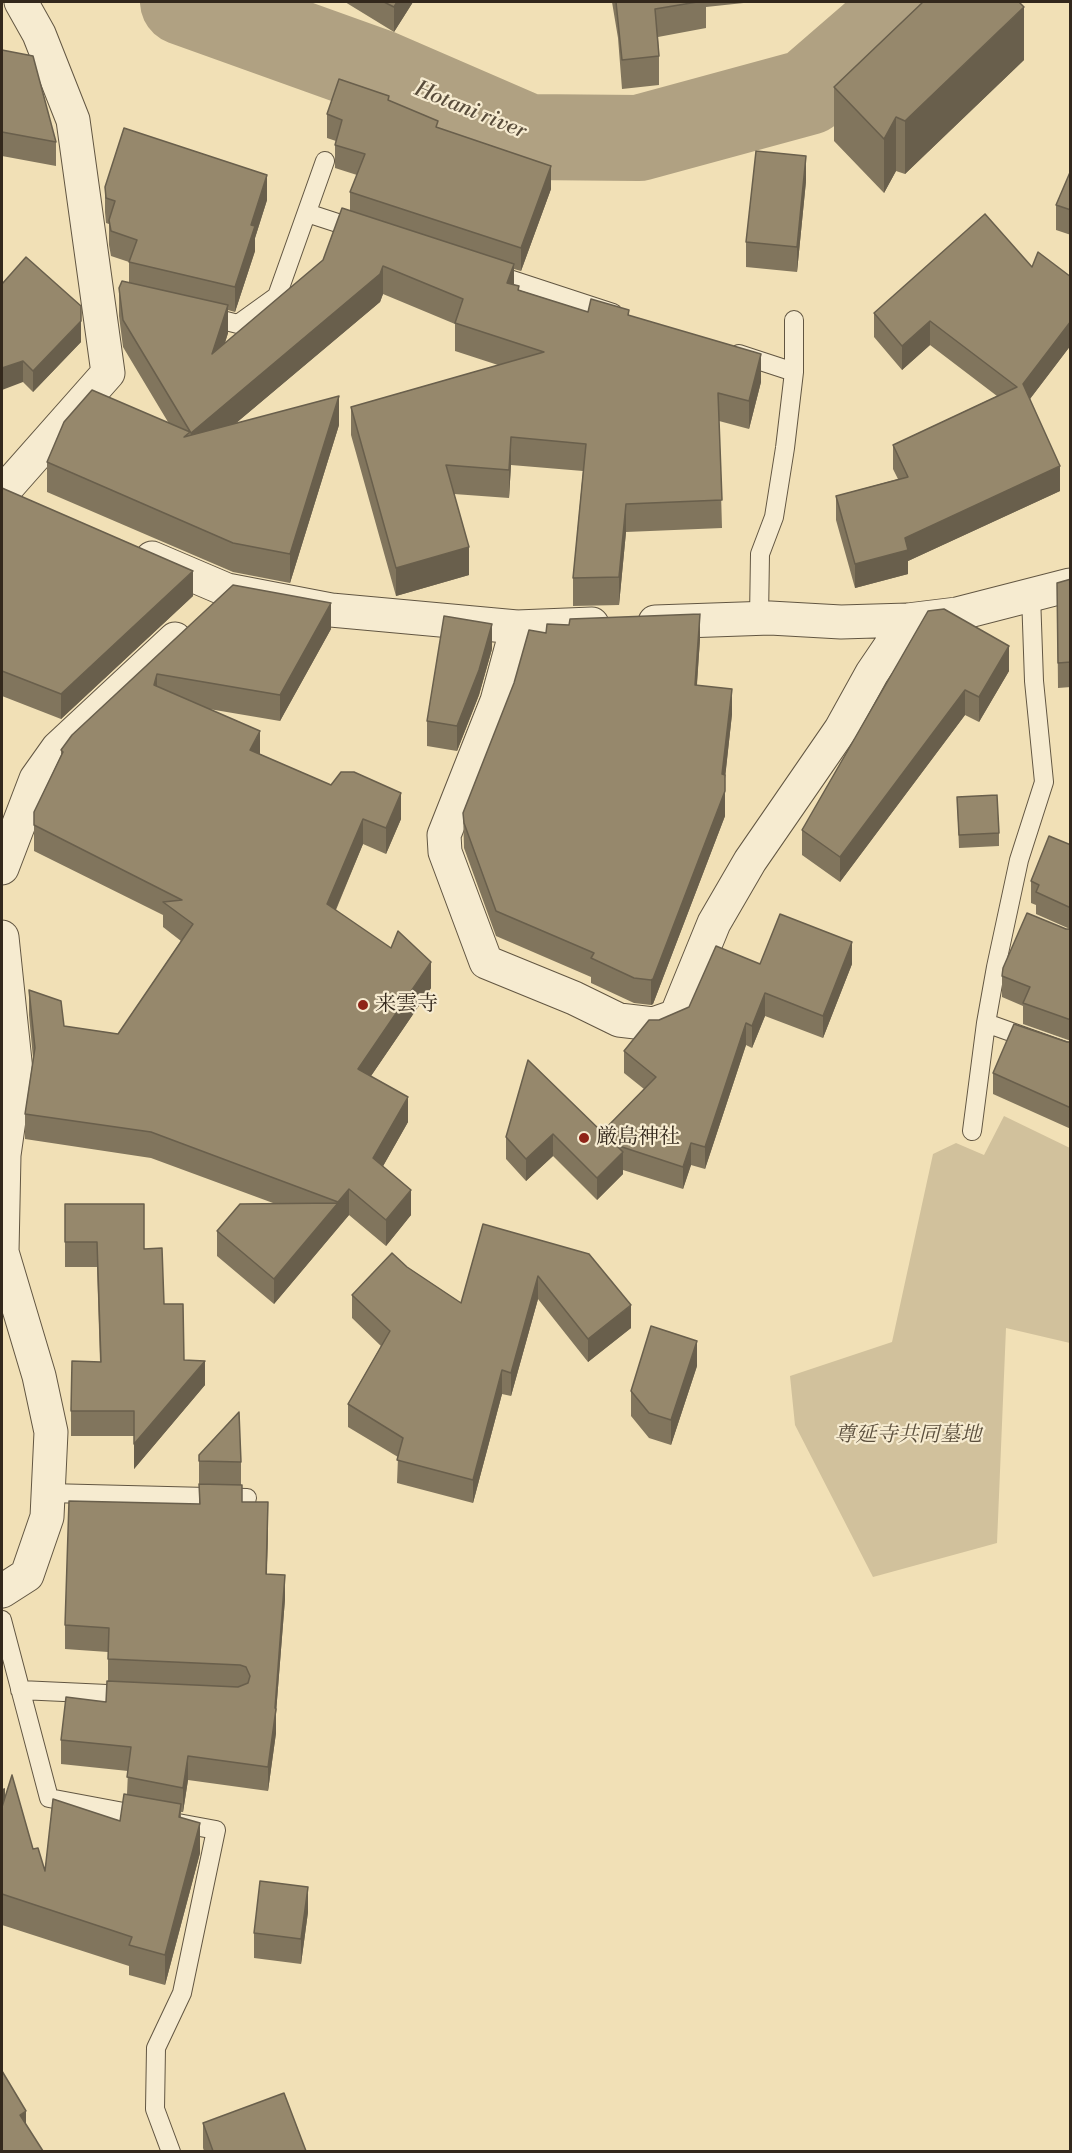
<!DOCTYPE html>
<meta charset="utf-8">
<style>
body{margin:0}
#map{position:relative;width:1072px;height:2153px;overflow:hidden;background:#f1e0b6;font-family:"Libre Bodoni",serif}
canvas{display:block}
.frame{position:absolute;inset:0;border:3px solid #33281c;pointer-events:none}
</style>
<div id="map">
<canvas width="1072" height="2153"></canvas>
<div class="frame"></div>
</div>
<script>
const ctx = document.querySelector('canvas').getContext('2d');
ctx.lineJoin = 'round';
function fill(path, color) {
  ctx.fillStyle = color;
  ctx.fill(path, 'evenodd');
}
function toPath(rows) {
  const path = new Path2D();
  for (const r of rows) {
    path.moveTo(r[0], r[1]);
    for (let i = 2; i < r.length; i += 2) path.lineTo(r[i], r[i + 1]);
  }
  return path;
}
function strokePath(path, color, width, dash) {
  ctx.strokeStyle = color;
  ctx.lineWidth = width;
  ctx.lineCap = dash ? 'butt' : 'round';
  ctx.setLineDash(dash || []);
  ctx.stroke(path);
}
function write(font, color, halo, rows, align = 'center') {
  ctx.font = font + ' "Libre Bodoni","Noto Serif JP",serif';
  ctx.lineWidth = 4.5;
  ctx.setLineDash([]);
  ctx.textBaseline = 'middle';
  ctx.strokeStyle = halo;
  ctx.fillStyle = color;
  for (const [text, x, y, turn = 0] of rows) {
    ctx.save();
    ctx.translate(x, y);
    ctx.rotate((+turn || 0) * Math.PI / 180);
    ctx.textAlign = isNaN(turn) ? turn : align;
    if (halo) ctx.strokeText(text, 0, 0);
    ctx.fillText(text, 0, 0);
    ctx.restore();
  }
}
fill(toPath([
 [1004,1116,1070,1148,1070,1343,1006,1328,997,1543,873,1577,795,1425,790,1376,892,1342,933,1154,956,1143,984,1155]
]), '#d1c19c');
strokePath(toPath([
 [183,2,378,72,528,137,639,138,808,92,912,2]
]), '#b0a182', 86);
const lane = toPath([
 [307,213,359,230],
 [491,273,613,313],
 [206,316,238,324,277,296,325,161],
 [739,354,794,372],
 [759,618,760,554,774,517,785,448,794,372,794,320],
 [986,1023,1070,1053],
 [972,1131,986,1023,996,967,1019,860,1044,782,1034,681,1031,595],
 [48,1493,247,1498],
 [2,1620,49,1798,145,1816],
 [20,1690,129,1695],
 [171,2152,155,2109,156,2048,182,1993,216,1830,178,1823]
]);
const street = toPath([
 [2,493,108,373,73,120,39,34,21,2],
 [152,558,227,590,331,610,517,627,592,624],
 [655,622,770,618,841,622,908,620,957,614,1070,585],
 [517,627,497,701,444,835,445,852,486,962,574,998,619,1020,653,1024,676,1016,714,923,750,861,841,729,872,673,908,620],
 [2,868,36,779,58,748,175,639],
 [2,937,16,1071,4,1155,2,1252,39,1376,51,1432,47,1517,27,1575,2,1591]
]);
strokePath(lane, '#625642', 20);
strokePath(street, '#625642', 35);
strokePath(lane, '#f6ebd0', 18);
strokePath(street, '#f6ebd0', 33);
fill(toPath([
 [345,2,413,2,394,32],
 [612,2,753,2,706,7,706,28,658,37,659,56,659,85,622,89,618,38],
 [2,50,56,142,56,166,2,156],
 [1024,60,905,174,896,171,884,193,834,141,834,87],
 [389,101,551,189,521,271,514,269,514,285,519,290,588,312,629,316,761,382,749,429,719,421,722,528,626,532,619,605,573,606,573,578,583,471,511,465,509,498,454,494,469,575,396,596,351,435,351,407,498,365,455,351,455,324,383,294,380,302,236,423,339,425,290,583,233,572,47,492,47,462,168,422,123,347,119,316,119,288,129,282,129,262,111,256,109,245,109,224,106,223,105,212,105,187,267,200,255,238,255,251,235,312,228,310,228,333,225,343,323,260,350,211,350,192,357,175,335,168,335,145,336,141,327,138,327,114],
 [1071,170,1071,235,1056,230,1056,205],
 [806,181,797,272,746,267,746,242],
 [1032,267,1071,277,1071,345,1030,399,1060,491,908,561,908,574,855,588,836,520,836,496,898,479,893,469,893,445,997,396,930,345,902,370,874,337,874,313],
 [2,284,81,342,33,392,23,382],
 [2,488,193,596,61,719,2,696],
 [1071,579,1071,687,1058,688,1057,583],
 [233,585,331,629,280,721,209,709,260,754,401,819,386,854,363,844,336,910,431,988,371,1076,408,1122,383,1166,411,1215,386,1246,349,1215,274,1304,217,1256,217,1231,273,1203,151,1158,25,1139,25,1114,33,1058,29,1015,29,990,64,1026,118,1034,181,941,163,927,163,915,34,851,34,812,61,755,61,750],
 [928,611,1009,671,979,722,965,715,840,882,802,855,802,830],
 [546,633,700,639,697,685,732,714,725,777,725,816,653,1004,651,1005,634,1003,591,983,591,977,496,936,464,848,463,813],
 [492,649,479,695,457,751,427,746,427,721],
 [957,797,999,833,999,846,959,848],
 [1071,845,1071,1041,1023,1024,1023,1006,1002,997,1002,976,1066,929,1070,929,1036,914,1036,905,1031,903,1031,881],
 [760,964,852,964,823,1038,765,1016,752,1048,746,1045,705,1169,691,1165,683,1189,623,1170,623,1174,597,1200,553,1156,526,1181,506,1159,506,1137,528,1060,602,1132,644,1089,624,1073,624,1051,659,1020,689,1007],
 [1067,1042,1071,1042,1071,1129,993,1094,993,1073],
 [65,1204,144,1249,184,1360,205,1385,134,1469,134,1436,71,1436,71,1411,100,1362,97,1267,65,1267],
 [483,1224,631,1328,588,1362,538,1299,511,1396,502,1394,473,1503,397,1483,398,1457,348,1427,348,1404,381,1346,352,1318,352,1295,407,1267,461,1303],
 [697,1366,671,1445,649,1438,631,1416,631,1391],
 [199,1455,241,1462,241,1485,242,1502,268,1526,267,1574,285,1599,276,1713,276,1733,268,1791,188,1780,183,1812,181,1812,181,1818,200,1853,165,1985,129,1975,129,1966,2,1925,2,1787,5,1796,45,1871,120,1821,127,1794,128,1771,61,1764,61,1740,106,1702,108,1681,108,1652,65,1649,65,1625,199,1504],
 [308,1912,301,1964,254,1958,254,1933],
 [203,2123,306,2151,204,2151,203,2148]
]), '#81755d');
fill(toPath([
 [397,2,413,2,394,32,394,7],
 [1024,7,1024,60,905,174,905,121],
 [896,117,896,171,884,193,884,139],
 [806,156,806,181,797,272,797,247],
 [551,166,551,189,521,271,521,248],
 [267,175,267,200,255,238,255,251,235,312,235,287,251,225],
 [514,264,514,292,507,283],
 [383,266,383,294,380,302,191,461,191,433],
 [228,305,228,333,212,382,212,354],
 [81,321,81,342,33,392,33,371],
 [930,321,930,345,902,370,902,346],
 [1071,321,1071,345,1023,408,1023,384],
 [761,354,761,382,749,429,749,401],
 [23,361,23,382,2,390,2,368],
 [339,396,339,425,290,583,290,554],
 [511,437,511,465,509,498,509,470],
 [1060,466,1060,491,908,561,908,574,855,588,855,564,905,538],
 [626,504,626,532,619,605,619,577],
 [469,547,469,575,396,596,396,568],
 [193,571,193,596,61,719,61,694],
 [331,603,331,629,280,721,280,695],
 [700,614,700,639,695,710,695,685],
 [492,624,492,649,479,695,457,751,457,726],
 [1009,646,1009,671,979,722,979,697],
 [157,674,157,700,154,685],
 [732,689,732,714,723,797,725,791,725,816,653,1004,651,1005,651,980,722,774],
 [965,690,965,715,840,882,840,857],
 [260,731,260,757,250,750],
 [401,793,401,819,386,854,386,828],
 [363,819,363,844,327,930,327,904],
 [852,942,852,964,823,1038,823,1016],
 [431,962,431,988,358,1095,358,1069],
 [765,993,765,1016,752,1048,752,1026],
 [746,1023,746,1045,705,1169,705,1147],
 [408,1097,408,1122,373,1184,373,1158],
 [553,1134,553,1156,526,1181,526,1159],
 [691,1143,691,1165,683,1189,683,1167],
 [623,1152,623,1174,597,1200,597,1178],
 [349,1189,349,1215,338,1228,338,1202],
 [411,1190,411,1215,386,1246,386,1220],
 [338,1203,338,1228,274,1304,274,1279],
 [538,1276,538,1299,511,1396,511,1373],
 [631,1305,631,1328,588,1362,588,1339],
 [697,1341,697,1366,671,1445,671,1420],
 [205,1361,205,1385,134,1469,134,1444],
 [502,1370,502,1394,473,1503,473,1480],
 [268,1502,268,1526,266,1598,266,1574],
 [285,1575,285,1599,276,1713,276,1733,268,1791,268,1767,275,1708],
 [188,1756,188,1780,183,1812,183,1788],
 [5,1788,5,1813,2,1814,2,1789],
 [200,1823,200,1853,165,1985,165,1955],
 [308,1887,308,1912,301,1964,301,1939],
 [26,2111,26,2133,20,2115]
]), '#695f4c');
const building = toPath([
 [384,2,397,2,394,7,384,2],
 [616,2,697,2,655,9,659,56,622,60,616,2],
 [923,2,1019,2,1024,7,905,121,896,117,884,139,834,87,923,2],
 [2,50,33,56,56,142,2,132,2,50],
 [339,79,389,96,388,100,438,121,436,127,551,166,521,248,350,192,365,154,335,145,342,120,327,114,339,79],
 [124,128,267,175,251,225,255,226,235,287,129,262,137,240,111,231,109,220,115,201,106,198,105,187,124,128],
 [756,151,806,156,797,247,746,242,756,151],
 [1071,170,1071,210,1056,205,1071,170],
 [342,208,514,264,507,283,519,286,518,290,588,312,591,299,629,310,628,315,761,354,749,401,718,393,722,500,626,504,619,577,573,578,586,444,511,437,509,470,446,465,469,547,396,568,351,407,544,352,455,323,463,299,383,266,380,274,191,433,123,320,119,288,122,281,228,305,212,354,323,260,342,208],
 [985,214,1032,267,1038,252,1071,277,1071,321,1023,384,1060,466,905,538,908,550,855,564,836,496,908,477,893,445,1017,387,930,321,902,346,874,313,985,214],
 [26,257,81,306,81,321,33,371,23,361,2,368,2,284,26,257],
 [92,390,190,432,184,437,339,396,290,554,233,543,47,462,64,422,92,390],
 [2,488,193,571,61,694,2,671,2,488],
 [1071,579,1071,662,1058,663,1057,583,1071,579],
 [233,585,331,603,280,695,157,674,154,685,260,731,250,750,331,785,341,772,354,772,401,793,386,828,363,819,327,904,391,948,398,931,431,962,358,1069,408,1097,373,1158,411,1190,386,1220,349,1189,338,1202,151,1132,25,1114,35,1048,29,990,61,1001,64,1026,118,1034,193,924,163,902,182,900,34,825,34,812,63,752,61,750,72,735,233,585],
 [944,609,1009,646,979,697,965,690,840,857,802,830,928,611,944,609],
 [700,614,695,685,732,689,722,774,725,775,725,791,653,979,651,980,634,978,591,958,594,953,496,911,464,823,463,813,514,683,529,630,546,633,547,624,569,625,570,619,700,614],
 [444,616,492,624,479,670,457,726,427,721,444,616],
 [997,795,999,833,959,835,957,797,997,795],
 [1049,836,1071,845,1071,908,1036,892,1039,885,1031,881,1049,836],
 [1027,913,1066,929,1071,929,1071,1020,1023,1003,1030,987,1002,976,1003,968,1027,913],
 [780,914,852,942,823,1016,765,993,752,1026,746,1023,705,1147,691,1143,683,1167,616,1145,623,1152,597,1178,553,1134,526,1159,506,1137,528,1060,602,1132,656,1077,624,1051,649,1020,659,1020,689,1007,716,946,760,964,780,914],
 [1014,1024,1067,1042,1071,1042,1071,1108,993,1073,1014,1024],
 [338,1203,274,1279,217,1231,240,1204,338,1203],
 [65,1204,144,1204,144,1249,162,1248,164,1304,183,1304,184,1360,205,1361,134,1444,134,1411,71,1411,72,1361,101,1362,97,1242,65,1242,65,1204],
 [483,1224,589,1254,631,1305,588,1339,538,1276,511,1373,502,1370,473,1480,397,1460,403,1438,348,1404,390,1331,352,1295,392,1253,407,1267,461,1303,483,1224],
 [651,1326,697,1341,671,1420,649,1413,631,1391,651,1326],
 [239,1412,241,1462,199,1461,199,1455,239,1412],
 [199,1484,242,1485,242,1502,268,1502,266,1574,285,1575,275,1708,276,1709,268,1767,188,1756,183,1788,127,1777,131,1747,61,1740,66,1697,106,1702,107,1681,238,1687,248,1683,250,1676,246,1667,240,1665,108,1659,109,1628,65,1625,69,1501,200,1504,199,1484],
 [12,1775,33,1849,38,1848,45,1871,53,1799,120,1821,124,1794,181,1804,179,1817,200,1823,165,1955,129,1945,132,1937,2,1894,2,1807,12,1775],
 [260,1881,308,1887,301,1939,254,1933,260,1881],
 [2,2071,26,2111,20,2115,43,2151,2,2151,2,2071],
 [284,2093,306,2151,213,2151,203,2123,284,2093]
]);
fill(building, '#96886c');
strokePath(building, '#695f4c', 1.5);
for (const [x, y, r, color] of [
 [363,1005,6,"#8f2418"],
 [584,1138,6,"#8f2418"]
]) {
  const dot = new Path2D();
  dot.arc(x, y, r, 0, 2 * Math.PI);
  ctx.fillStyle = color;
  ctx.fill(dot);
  strokePath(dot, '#f6ebd0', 2);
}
write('21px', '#33281c', '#f6ebd0', [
 ["来雲寺",375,1005],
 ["厳島神社",596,1138]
], 'left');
write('italic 21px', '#5a4e3c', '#f6ebd0', [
 ["尊延寺共同墓地",908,1436]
]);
write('italic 22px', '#584c3b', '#f6ebd0', [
 ["Hotani river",470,111,22]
]);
</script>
